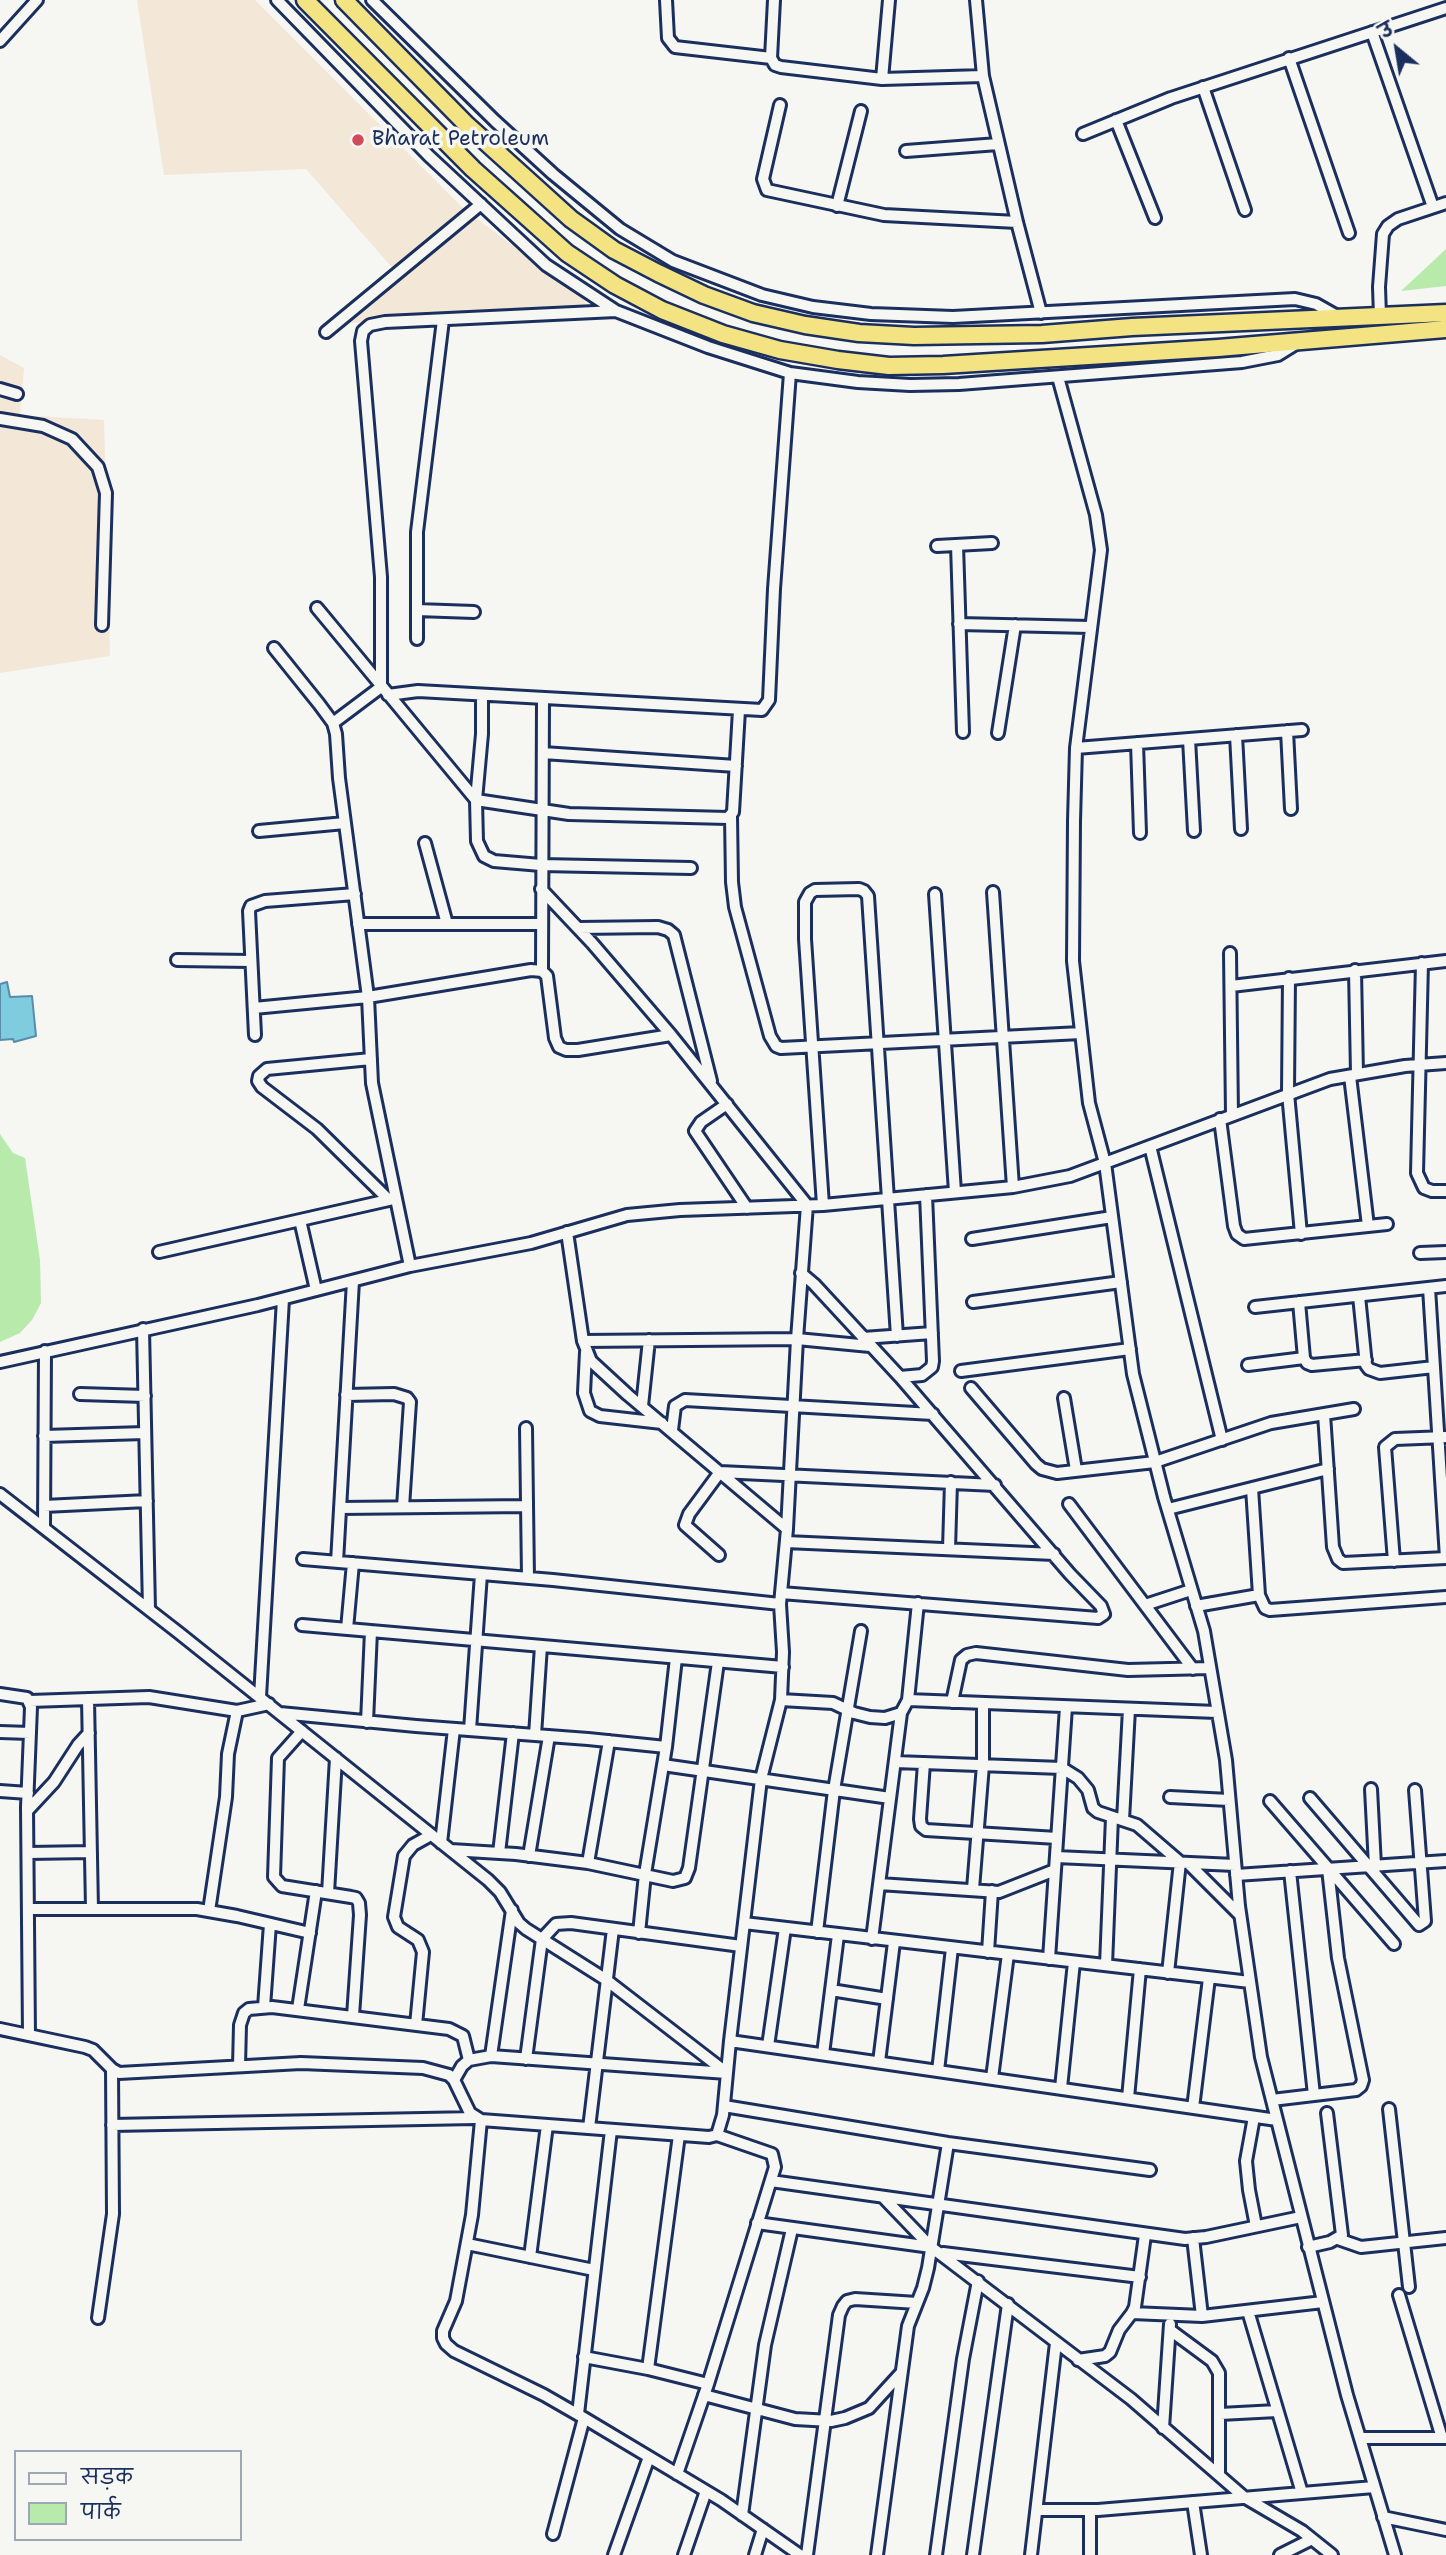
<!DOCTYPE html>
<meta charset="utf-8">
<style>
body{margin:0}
#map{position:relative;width:1446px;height:2555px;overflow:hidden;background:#f6f6f2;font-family:"Shantell Sans","Playpen Sans Deva",sans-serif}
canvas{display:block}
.legend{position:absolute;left:14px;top:2450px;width:228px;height:91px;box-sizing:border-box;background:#f6f6f2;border:2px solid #9ea6b7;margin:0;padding:9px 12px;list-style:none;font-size:21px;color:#1b2f5e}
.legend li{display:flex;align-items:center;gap:14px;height:35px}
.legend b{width:35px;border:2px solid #9ea6b7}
.north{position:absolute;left:1362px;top:14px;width:70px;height:70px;-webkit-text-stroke:5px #f6f6f2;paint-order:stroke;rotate:330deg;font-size:19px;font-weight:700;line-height:28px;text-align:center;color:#1b2f5e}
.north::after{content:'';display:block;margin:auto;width:24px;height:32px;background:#1b2f5e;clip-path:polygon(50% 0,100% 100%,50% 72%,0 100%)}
</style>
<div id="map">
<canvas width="1446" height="2555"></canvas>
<ul class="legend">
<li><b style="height:9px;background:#f6f6f2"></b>सड़क</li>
<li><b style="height:19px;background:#b8ebab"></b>पार्क</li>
</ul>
<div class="north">उ</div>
</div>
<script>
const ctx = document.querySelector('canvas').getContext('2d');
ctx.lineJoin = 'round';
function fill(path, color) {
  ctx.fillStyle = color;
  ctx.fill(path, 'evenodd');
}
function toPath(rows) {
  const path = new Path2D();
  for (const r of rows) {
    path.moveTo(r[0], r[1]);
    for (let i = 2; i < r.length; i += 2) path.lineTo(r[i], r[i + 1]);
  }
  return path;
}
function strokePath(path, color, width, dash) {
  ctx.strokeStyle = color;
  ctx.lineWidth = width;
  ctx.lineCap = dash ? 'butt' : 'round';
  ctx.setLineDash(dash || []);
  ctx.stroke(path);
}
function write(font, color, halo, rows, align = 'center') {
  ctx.font = font + ' "Shantell Sans",sans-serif';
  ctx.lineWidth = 7;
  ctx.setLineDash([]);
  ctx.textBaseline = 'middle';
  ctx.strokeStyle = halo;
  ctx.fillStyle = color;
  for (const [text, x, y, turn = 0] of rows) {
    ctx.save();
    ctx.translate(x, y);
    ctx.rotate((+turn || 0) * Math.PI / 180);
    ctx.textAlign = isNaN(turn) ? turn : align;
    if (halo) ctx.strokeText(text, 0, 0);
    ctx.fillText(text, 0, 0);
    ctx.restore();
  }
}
fill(toPath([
 [137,0,255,0,465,210,585,299,585,310,352,323,343,313,395,271,306,169,164,175],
 [0,355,24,368,20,415,104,420,110,656,0,673]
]), '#f3e7d8');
fill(toPath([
 [1446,249,1446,286,1401,291],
 [0,1134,13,1153,25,1158,40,1260,41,1303,32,1320,20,1333,0,1342]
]), '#b8ebab');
const water = toPath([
 [7,982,10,997,32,996,36,1036,14,1042,13,1039,0,1040,0,984,7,982]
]);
fill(water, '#7fccde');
strokePath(water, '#578dab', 2);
const minor = toPath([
 [277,0,429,156,546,265,616,311,708,347,790,373,858,382,910,385,959,384,1242,362,1278,355,1299,342],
 [372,0,495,121,553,174,620,229,673,261,762,295,813,307,871,314,953,317,1295,299,1316,304,1339,317],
 [666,0,668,38,675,47,771,58],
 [774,0,771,58,775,65,781,67,882,79,983,76],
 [976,0,983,76,1017,222,1041,313],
 [1372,32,1433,207],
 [0,41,37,0],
 [1289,58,1349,233],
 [882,79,889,0],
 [1203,87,1245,210],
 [780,105,763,179,767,190,884,215,1017,222],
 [1116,120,1155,218],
 [1083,134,1171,98,1446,8],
 [906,151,998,144],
 [837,206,861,111],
 [1380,316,1379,287,1383,234,1388,226,1398,219,1446,203],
 [326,332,481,204],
 [1058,377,1096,515,1101,550,1076,748,1074,821,1073,961,1089,1103,1105,1163,1133,1374,1164,1497,1204,1631,1226,1760,1239,1906,1261,2057,1347,2395,1395,2555],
 [0,389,17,394],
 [0,419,43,426,72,439,98,467,106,493,102,625],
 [957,545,963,732],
 [937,546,992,543],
 [317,608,476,800,569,814,728,818,733,812,739,710],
 [417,610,474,612],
 [959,624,1090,627],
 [417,639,417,532,443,320],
 [274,648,319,704,333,723,336,734,339,778,368,997,372,1083,410,1266],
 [388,695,418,691,762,710,769,700,774,589,790,373],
 [482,695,482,734,476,800,477,841,484,856,494,861,541,865,691,868],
 [333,723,381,687,381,577,361,341,363,331,370,325,385,322,616,311],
 [1287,731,1291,809],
 [998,733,1015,625],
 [1236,735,1241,829],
 [1189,739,1194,831],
 [1137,743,1140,833],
 [1076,748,1302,730],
 [543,753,736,766],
 [731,816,732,882,735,907,770,1036,776,1046,781,1048,1081,1033],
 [259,831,345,823],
 [425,843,447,924],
 [541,889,592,943,671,1035,807,1205,797,1339,787,1529,628,1395,591,1361,583,1341,567,1232],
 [993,892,1013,1187],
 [935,894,955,1192],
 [358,924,541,924],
 [578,928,658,927,668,930,674,935,711,1081],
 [1230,953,1232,1115],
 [177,960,251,961],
 [1422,963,1417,1173,1424,1188,1432,1191,1446,1191],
 [1355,970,1357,1074],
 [542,971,543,698],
 [1289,978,1288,1093,1301,1234],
 [1231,986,1446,961],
 [254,1008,368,997,531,970,542,971,547,976,555,1038,559,1047,566,1050,578,1050,671,1035],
 [255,1035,249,911,251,906,265,901,355,894],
 [371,1059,267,1069,259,1076,258,1081,262,1087,317,1129,389,1200],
 [1350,1076,1368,1226],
 [727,1104,701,1122,695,1131,747,1208],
 [1220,1119,1234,1226,1237,1234,1244,1239,1387,1224],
 [1150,1146,1222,1440],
 [823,1205,805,939,805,902,810,893,815,890,859,889,864,891,868,896,897,1336],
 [300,1220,316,1290],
 [972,1239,1112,1217],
 [159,1252,393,1199],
 [1420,1253,1446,1252],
 [1429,1288,1446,1558],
 [1359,1296,1366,1365,1369,1369,1380,1373,1434,1367],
 [973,1302,1121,1282],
 [1255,1307,1446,1286],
 [143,1329,149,1609],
 [863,1338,932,1333],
 [583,1341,797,1339,870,1346],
 [586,1352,584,1393,590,1411,600,1416,662,1423],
 [1304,1358,1307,1363,1312,1365,1366,1360],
 [0,1362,258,1305,410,1266,531,1243,627,1215,680,1210,823,1205,1013,1187,1070,1176,1330,1079,1405,1066,1446,1063],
 [1248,1365,1304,1358,1299,1302],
 [961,1371,1130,1349],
 [900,1377,922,1375,932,1367,933,1361,926,1195],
 [971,1388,1036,1464,1042,1469,1057,1473,1155,1462,1271,1423,1354,1409],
 [80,1394,145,1396],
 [346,1395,394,1394,407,1398,410,1402,403,1507],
 [1064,1398,1076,1470],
 [642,1406,649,1340],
 [1324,1414,1333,1547,1338,1559,1343,1563,1446,1558],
 [526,1428,528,1578],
 [672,1430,675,1406,685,1400,933,1414],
 [44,1436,145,1433],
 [1252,1488,1259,1595,1265,1608,1270,1610,1446,1597],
 [0,1494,179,1633,488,1880,500,1892,519,1923,526,1929,605,1979,727,2073],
 [1069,1504,1193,1669],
 [44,1506,147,1501],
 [340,1508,527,1506],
 [1168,1509,1328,1469],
 [44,1528,45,1351],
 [786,1542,1054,1554],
 [949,1549,951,1482],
 [719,1555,685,1525,689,1514,720,1472,995,1485],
 [303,1559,553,1580,780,1604],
 [1394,1561,1385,1447,1395,1439,1446,1437],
 [337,1562,353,1281],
 [781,1593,1098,1618,1104,1614,1101,1606,1070,1574,900,1377,814,1284,801,1273],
 [1145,1605,1191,1590],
 [1196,1606,1259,1595],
 [302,1625,783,1667],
 [347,1629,353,1563],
 [0,1694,27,1698,31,1707,27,1807,29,2035],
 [260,1697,283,1299],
 [88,1699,92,1909],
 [781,1700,833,1703,854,1713,870,1717,885,1718,901,1713,908,1700,918,1603],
 [908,1700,1217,1712],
 [30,1701,149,1697,237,1711,269,1704],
 [952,1702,961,1660,967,1655,976,1653,1128,1670,1210,1668],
 [280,1713,416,1726,588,1739,666,1747],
 [367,1722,371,1631],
 [470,1730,481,1574],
 [302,1731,278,1758,274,1877,282,1886,351,1897,356,1898,359,1903,360,1915,353,2016],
 [0,1732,30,1733],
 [535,1735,541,1646],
 [895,1762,1062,1768,1078,1778,1088,1790,1093,1808,1098,1812,1137,1825,1180,1862,1168,1973],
 [924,1763,920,1819,921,1826,926,1830,1057,1838],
 [663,1765,890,1798],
 [1371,1789,1375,1866],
 [0,1791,28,1793],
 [1170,1797,1229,1800],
 [1310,1798,1419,1925,1425,1921,1415,1790],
 [1270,1801,1394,1944],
 [27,1811,54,1782,78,1745,89,1733],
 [1123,1820,1129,1709],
 [441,1843,454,1729],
 [451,1850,516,1854,588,1863,673,1881,685,1878,689,1868,718,1662],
 [28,1853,91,1852],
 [499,1853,513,1733],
 [529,1856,549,1736],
 [1056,1857,1235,1865],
 [588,1863,609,1741],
 [1188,1863,1240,1915],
 [1290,1871,1314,2095],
 [1236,1875,1446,1861],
 [879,1884,999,1892,1055,1870],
 [973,1889,983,1765,983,1704],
 [328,1893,336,1758],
 [29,1909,197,1909,237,1916,310,1933],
 [209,1911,226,1797,228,1754,237,1711],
 [744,1923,1250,1982],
 [817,1932,834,1790,861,1631],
 [639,1933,645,1874,666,1747,676,1658],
 [872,1939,901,1713],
 [988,1952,992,1891],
 [1049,1959,1066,1707],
 [1106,1965,1112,1817],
 [831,1990,887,1999],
 [264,2007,270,1924],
 [298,2009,316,1891],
 [416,2025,423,1952,418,1940,398,1927,394,1917,404,1856,413,1845,431,1835],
 [0,2029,85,2047,93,2050,112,2069,119,2073,301,2063,423,2068,449,2075,454,2080,470,2113,481,2120,709,2137,717,2135,723,2115,730,2041,761,1779,781,1700,783,1652,780,1604,787,1529],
 [730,2041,1277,2120],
 [768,2046,785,1928],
 [823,2054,838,1935],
 [491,2056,512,1910],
 [526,2059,542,1939,556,1924,571,1923,741,1946],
 [879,2062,894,1942],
 [239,2066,240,2025,244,2013,249,2009,272,2007,449,2029,463,2036,469,2060],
 [938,2071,952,1948],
 [992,2078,1008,1954],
 [454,2080,462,2066,469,2060,491,2056,727,2073],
 [1061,2088,1074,1962],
 [1128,2098,1140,1969],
 [1272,2100,1356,2090,1361,2086,1363,2080,1338,1958,1328,1869],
 [724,2106,948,2143,1150,2170],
 [1193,2108,1209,1978],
 [1389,2109,1409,2287],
 [1254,2117,1246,2161,1249,2190,1256,2226],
 [481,2120,472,2215,456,2301,443,2331,443,2338,446,2344,454,2351,544,2395,584,2418,721,2500,800,2555],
 [112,2125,475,2118],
 [589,2128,613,1929],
 [771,2181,1185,2239,1206,2237,1301,2217],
 [883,2197,931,2247,1131,2399,1244,2497,1302,2531,1332,2555],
 [757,2223,931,2247],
 [1193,2238,1202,2316],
 [1338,2239,1361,2247,1446,2238],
 [467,2244,594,2270],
 [1308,2247,1330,2242,1342,2235,1327,2113],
 [943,2253,1140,2277],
 [530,2257,547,2125],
 [1399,2295,1442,2438],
 [1248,2311,1302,2493],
 [1132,2313,1202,2316,1323,2302],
 [98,2318,113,2214,112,2069],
 [1170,2330,1212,2361,1219,2373,1219,2475],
 [584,2357,648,2369,708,2384],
 [1078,2360,1105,2356,1110,2352,1119,2330,1132,2313,1135,2307,1145,2235],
 [648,2369,679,2135],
 [704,2395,795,2419,831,2421,845,2418,869,2408,901,2373],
 [578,2414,611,2130],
 [1220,2414,1277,2411],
 [1163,2428,1170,2324],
 [1360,2438,1446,2438],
 [677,2474,708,2384,775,2167,772,2154,717,2135],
 [1193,2502,1201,2555],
 [1038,2510,1098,2510,1374,2487],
 [1090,2510,1090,2555],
 [742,2515,765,2345,792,2229],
 [1383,2517,1446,2530],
 [553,2534,584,2418],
 [614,2555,649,2457],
 [684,2555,706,2491],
 [755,2555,763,2529],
 [807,2555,839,2315,843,2306,847,2301,855,2299,917,2303],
 [877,2555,908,2326,923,2288,928,2268,948,2143],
 [936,2555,963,2359,978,2281],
 [973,2555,1008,2304],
 [1031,2555,1056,2343],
 [1280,2555,1312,2539]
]);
const highway = toPath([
 [305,0,473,169,567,253,615,285,662,310,723,334,780,350,838,360,889,366,943,365,1218,348,1446,329],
 [344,0,467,125,571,219,614,250,658,273,704,295,753,313,805,325,859,333,914,336,1042,334,1132,327,1446,313]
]);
strokePath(minor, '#1b2f5e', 16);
strokePath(highway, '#1b2f5e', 21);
strokePath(minor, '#f6f6f2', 10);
strokePath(highway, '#f4e382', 16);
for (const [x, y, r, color] of [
 [358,140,7,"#d1495b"]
]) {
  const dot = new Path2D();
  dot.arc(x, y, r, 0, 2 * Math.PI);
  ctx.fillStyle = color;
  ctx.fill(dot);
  strokePath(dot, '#f6f6f2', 2.5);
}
write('21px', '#1b2f5e', '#f6f6f2', [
 ["Bharat Petroleum",372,140]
], 'left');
</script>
